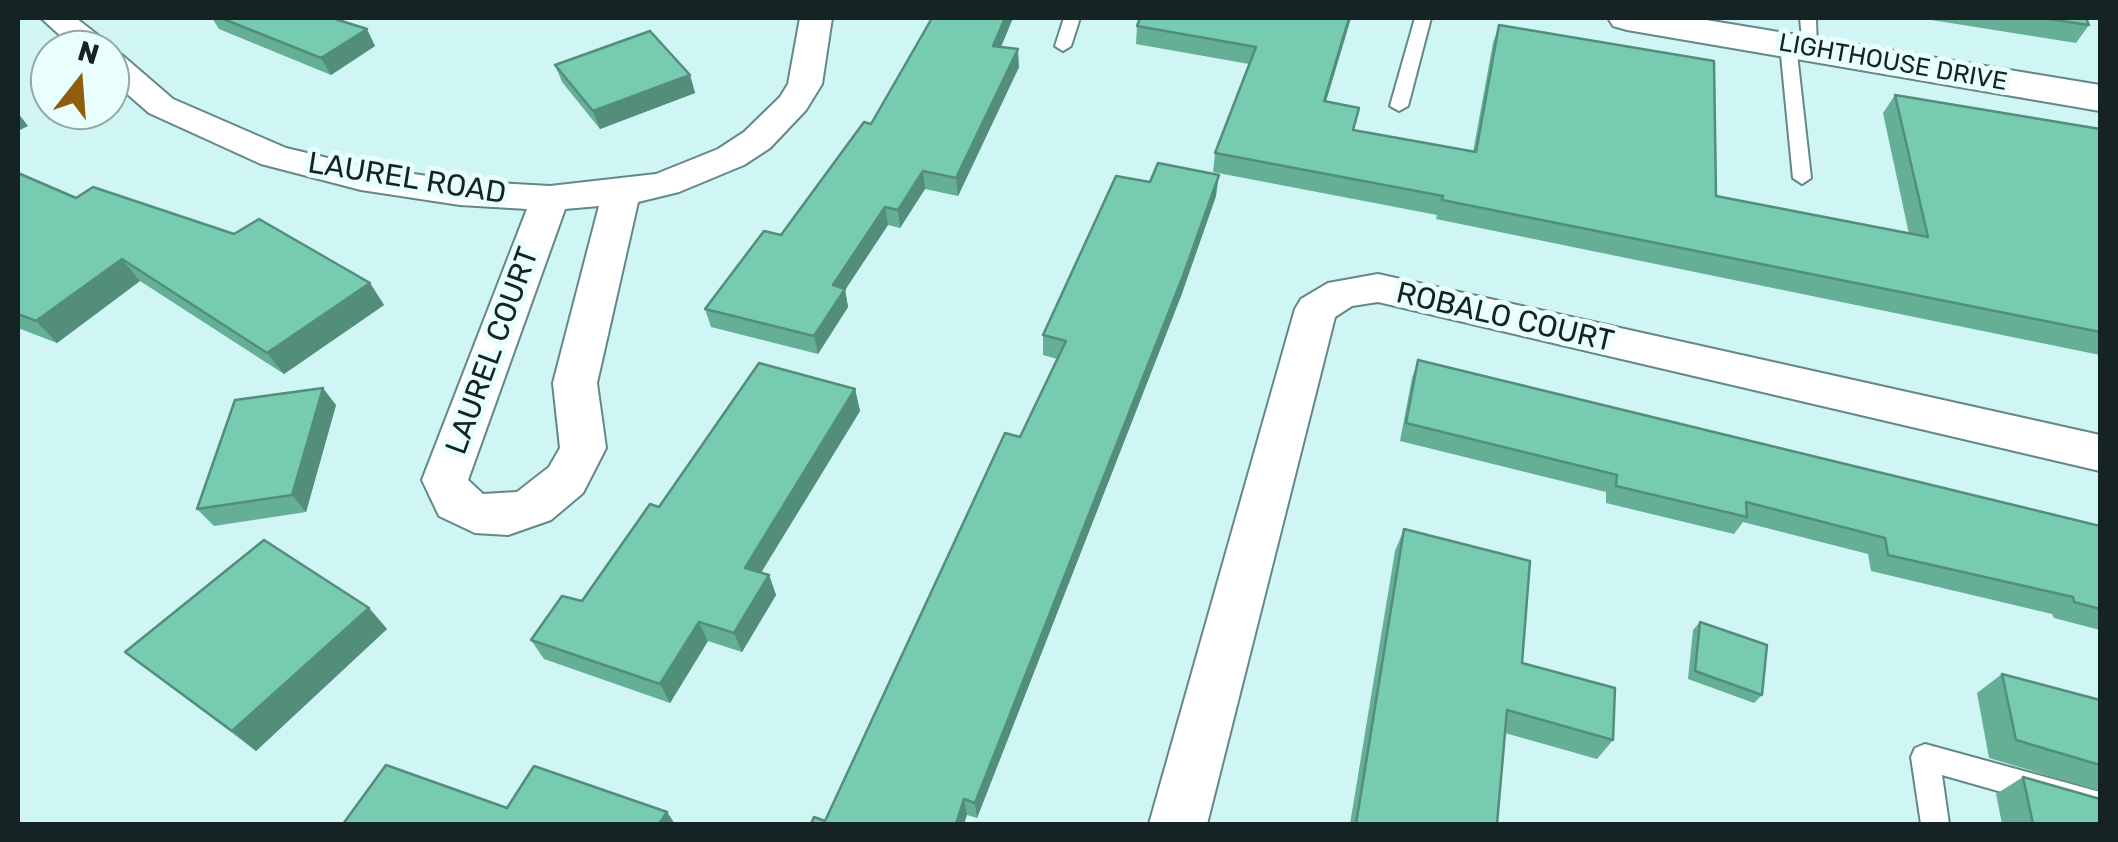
<!DOCTYPE html>
<style>
body{margin:0}
#map{position:relative;width:2118px;height:842px;overflow:hidden;background:#cff5f5;font-family:Rubik,sans-serif}
canvas{display:block}
.frame{position:absolute;inset:0;border:20px solid #152324;pointer-events:none}
.north{position:absolute;left:30px;top:30px;width:100px;height:100px;box-sizing:border-box;background:#e8fffe;border:2px solid #94a7a7;border-radius:50%;rotate:17deg;font-size:28px;font-weight:700;line-height:40px;text-align:center;color:#152324}
.north::after{content:'';display:block;margin:auto;width:35px;height:45px;background:#915e0e;clip-path:polygon(50% 0,100% 100%,50% 72%,0 100%)}
</style>
<div id="map">
<canvas width="2118" height="842"></canvas>
<div class="frame"></div>
<div class="north">N</div>
</div>
<script>
const ctx = document.querySelector('canvas').getContext('2d');
ctx.lineJoin = 'round';
function toPath(rows) {
  const path = new Path2D();
  for (const r of rows) {
    path.moveTo(r[0], r[1]);
    for (let i = 2; i < r.length; i += 2) path.lineTo(r[i], r[i + 1]);
  }
  return path;
}
function strokePath(path, color, width, dash) {
  ctx.strokeStyle = color;
  ctx.lineWidth = width;
  ctx.lineCap = dash ? 'butt' : 'round';
  ctx.setLineDash(dash || []);
  ctx.stroke(path);
}
function fill(path, color) {
  ctx.fillStyle = color;
  ctx.fill(path, 'evenodd');
}
function write(font, color, halo, rows, align = 'center') {
  ctx.font = font + ' Rubik,sans-serif';
  ctx.lineWidth = 10;
  ctx.setLineDash([]);
  ctx.textBaseline = 'middle';
  ctx.strokeStyle = halo;
  ctx.fillStyle = color;
  for (const [text, x, y, turn = 0] of rows) {
    ctx.save();
    ctx.translate(x, y);
    ctx.rotate((+turn || 0) * Math.PI / 180);
    ctx.textAlign = isNaN(turn) ? turn : align;
    if (halo) ctx.strokeText(text, 0, 0);
    ctx.fillText(text, 0, 0);
    ctx.restore();
  }
}
const lane = toPath([
 [1064,18,1080,18,1071,46,1063,51,1055,46,1064,18],
 [1415,18,1431,18,1408,106,1399,111,1390,106,1415,18],
 [1800,18,1816,18,1817,52,1803,49,1800,18],
 [1788,40,1796,45,1811,178,1802,184,1793,178,1780,45,1788,40],
 [1925,744,2100,792,2100,820,1942,775,1949,824,1921,824,1911,757,1915,748,1925,744]
]);
const street = toPath([
 [41,18,76,18,108,43,111,52,122,55,173,99,286,148,361,166,460,181,550,186,656,174,718,149,744,132,780,97,788,84,800,18,832,18,822,84,806,110,770,148,744,165,679,192,638,202,597,383,606,448,583,493,551,520,508,535,475,533,439,516,422,480,527,209,460,205,361,190,261,164,149,113,110,79,110,50,76,50,41,18],
 [599,206,553,383,560,448,549,467,517,492,483,494,468,480,565,209,599,206],
 [1378,274,2100,435,2100,471,1378,302,1352,306,1335,317,1207,824,1149,824,1295,309,1301,299,1328,283,1378,274]
]);
const secondary = toPath([
 [1608,18,1694,18,2100,85,2100,111,1627,30,1613,26,1608,18]
]);
strokePath(lane, '#648787', 4);
strokePath(street, '#648787', 4);
strokePath(secondary, '#648787', 4);
fill(lane, '#fff');
fill(street, '#fff');
fill(secondary, '#fff');
fill(toPath([
 [212,18,332,18,375,46,331,75,219,29],
 [932,18,1013,18,1001,47,1019,67,958,196,925,189,900,228,888,225,845,290,848,307,818,354,711,327,705,309,781,235,871,124],
 [1140,18,1351,18,1326,102,1353,130,1473,152,1493,43,1499,25,1716,196,1909,234,1883,113,1895,95,2100,129,2100,355,1436,219,1437,215,1213,172,1215,153,1249,64,1136,44,1137,26],
 [1919,18,2086,18,2089,25,2076,43],
 [555,65,690,75,695,93,600,129,562,82],
 [18,173,76,198,370,283,384,305,284,374,140,281,57,343,18,328],
 [1216,196,1181,296,977,818,967,815,825,821,1020,437,1057,359,1043,355,1043,335],
 [1418,360,2100,526,2100,630,2054,618,2052,614,1871,571,1868,554,1743,522,1734,534,1606,503,1606,492,1400,441,1412,378],
 [855,389,860,411,761,573,769,575,776,595,742,652,708,641,670,703,544,659,531,640],
 [336,405,306,512,214,526,197,509],
 [1404,529,1522,663,1613,740,1597,759,1505,733,1497,824,1350,824,1395,551],
 [369,608,387,629,256,751,125,652],
 [1700,622,1762,695,1754,703,1688,679,1693,630],
 [2002,674,2100,700,2100,791,1989,758,1977,693],
 [2023,777,2100,824,2002,824,1996,794]
]), '#65af97');
fill(toPath([
 [1005,18,1013,18,994,63,993,46],
 [1349,18,1351,18,1320,120,1324,101],
 [367,29,375,46,331,75,321,58],
 [1018,49,1019,67,958,196,956,178],
 [690,75,695,93,600,129,593,111],
 [18,113,28,126,18,131],
 [923,171,925,189,900,228,898,210],
 [1219,175,1216,196,1181,296,977,818,975,803],
 [885,207,888,225,845,290,848,307,818,354,814,336,833,285],
 [122,259,140,281,57,343,36,321],
 [370,283,384,305,284,374,267,353],
 [323,388,336,405,306,512,292,495],
 [855,389,860,411,752,587,745,568],
 [769,575,776,595,742,652,734,633],
 [369,608,387,629,256,751,232,731],
 [699,622,708,641,670,703,660,684],
 [964,799,967,815,964,824,956,824],
 [667,812,675,824,659,824]
]), '#538e7b');
const building = toPath([
 [221,18,332,18,367,29,321,58,221,18],
 [932,18,1005,18,993,46,1018,49,956,178,923,171,898,210,885,207,833,285,845,289,814,336,705,309,764,231,781,235,864,122,871,124,932,18],
 [1140,18,1349,18,1324,101,1359,108,1353,130,1476,152,1499,25,1714,61,1716,196,1928,237,1895,95,2100,129,2100,332,1442,200,1443,196,1215,153,1256,47,1137,26,1140,18],
 [2042,18,2086,18,2089,25,2042,18],
 [650,31,690,75,593,111,555,65,650,31],
 [1158,163,1219,175,1183,276,975,803,964,799,956,824,811,824,814,817,825,821,1005,433,1020,437,1066,341,1043,335,1116,176,1150,182,1158,163],
 [18,173,76,198,93,187,234,234,259,219,370,283,267,353,122,259,36,321,18,314,18,173],
 [1418,360,2100,526,2100,609,2074,602,2073,597,1888,555,1885,538,1746,502,1747,517,1616,486,1617,475,1406,423,1418,360],
 [759,363,855,389,745,568,769,575,734,633,699,622,660,684,531,640,562,596,582,601,650,504,659,507,759,363],
 [323,388,292,495,197,509,235,400,323,388],
 [1404,529,1530,561,1522,663,1615,688,1613,740,1507,710,1497,824,1356,824,1404,529],
 [264,540,369,608,232,731,125,652,264,540],
 [1700,622,1767,645,1762,695,1695,671,1700,622],
 [2002,674,2100,700,2100,765,2016,740,2002,674],
 [386,765,507,808,534,766,667,812,659,824,343,824,386,765],
 [2023,777,2100,799,2100,824,2033,824,2023,777]
]);
fill(building, '#76cbb0');
strokePath(building, '#538e7b', 2.5);
write('25px', '#152324', '#e8fffe', [
 ["LIGHTHOUSE DRIVE",1893,63,10]
]);
write('30px', '#152324', '#e8fffe', [
 ["LAUREL ROAD",407,179,9],
 ["ROBALO COURT",1505,318,13],
 ["LAUREL COURT",493,351,-70]
]);
</script>
